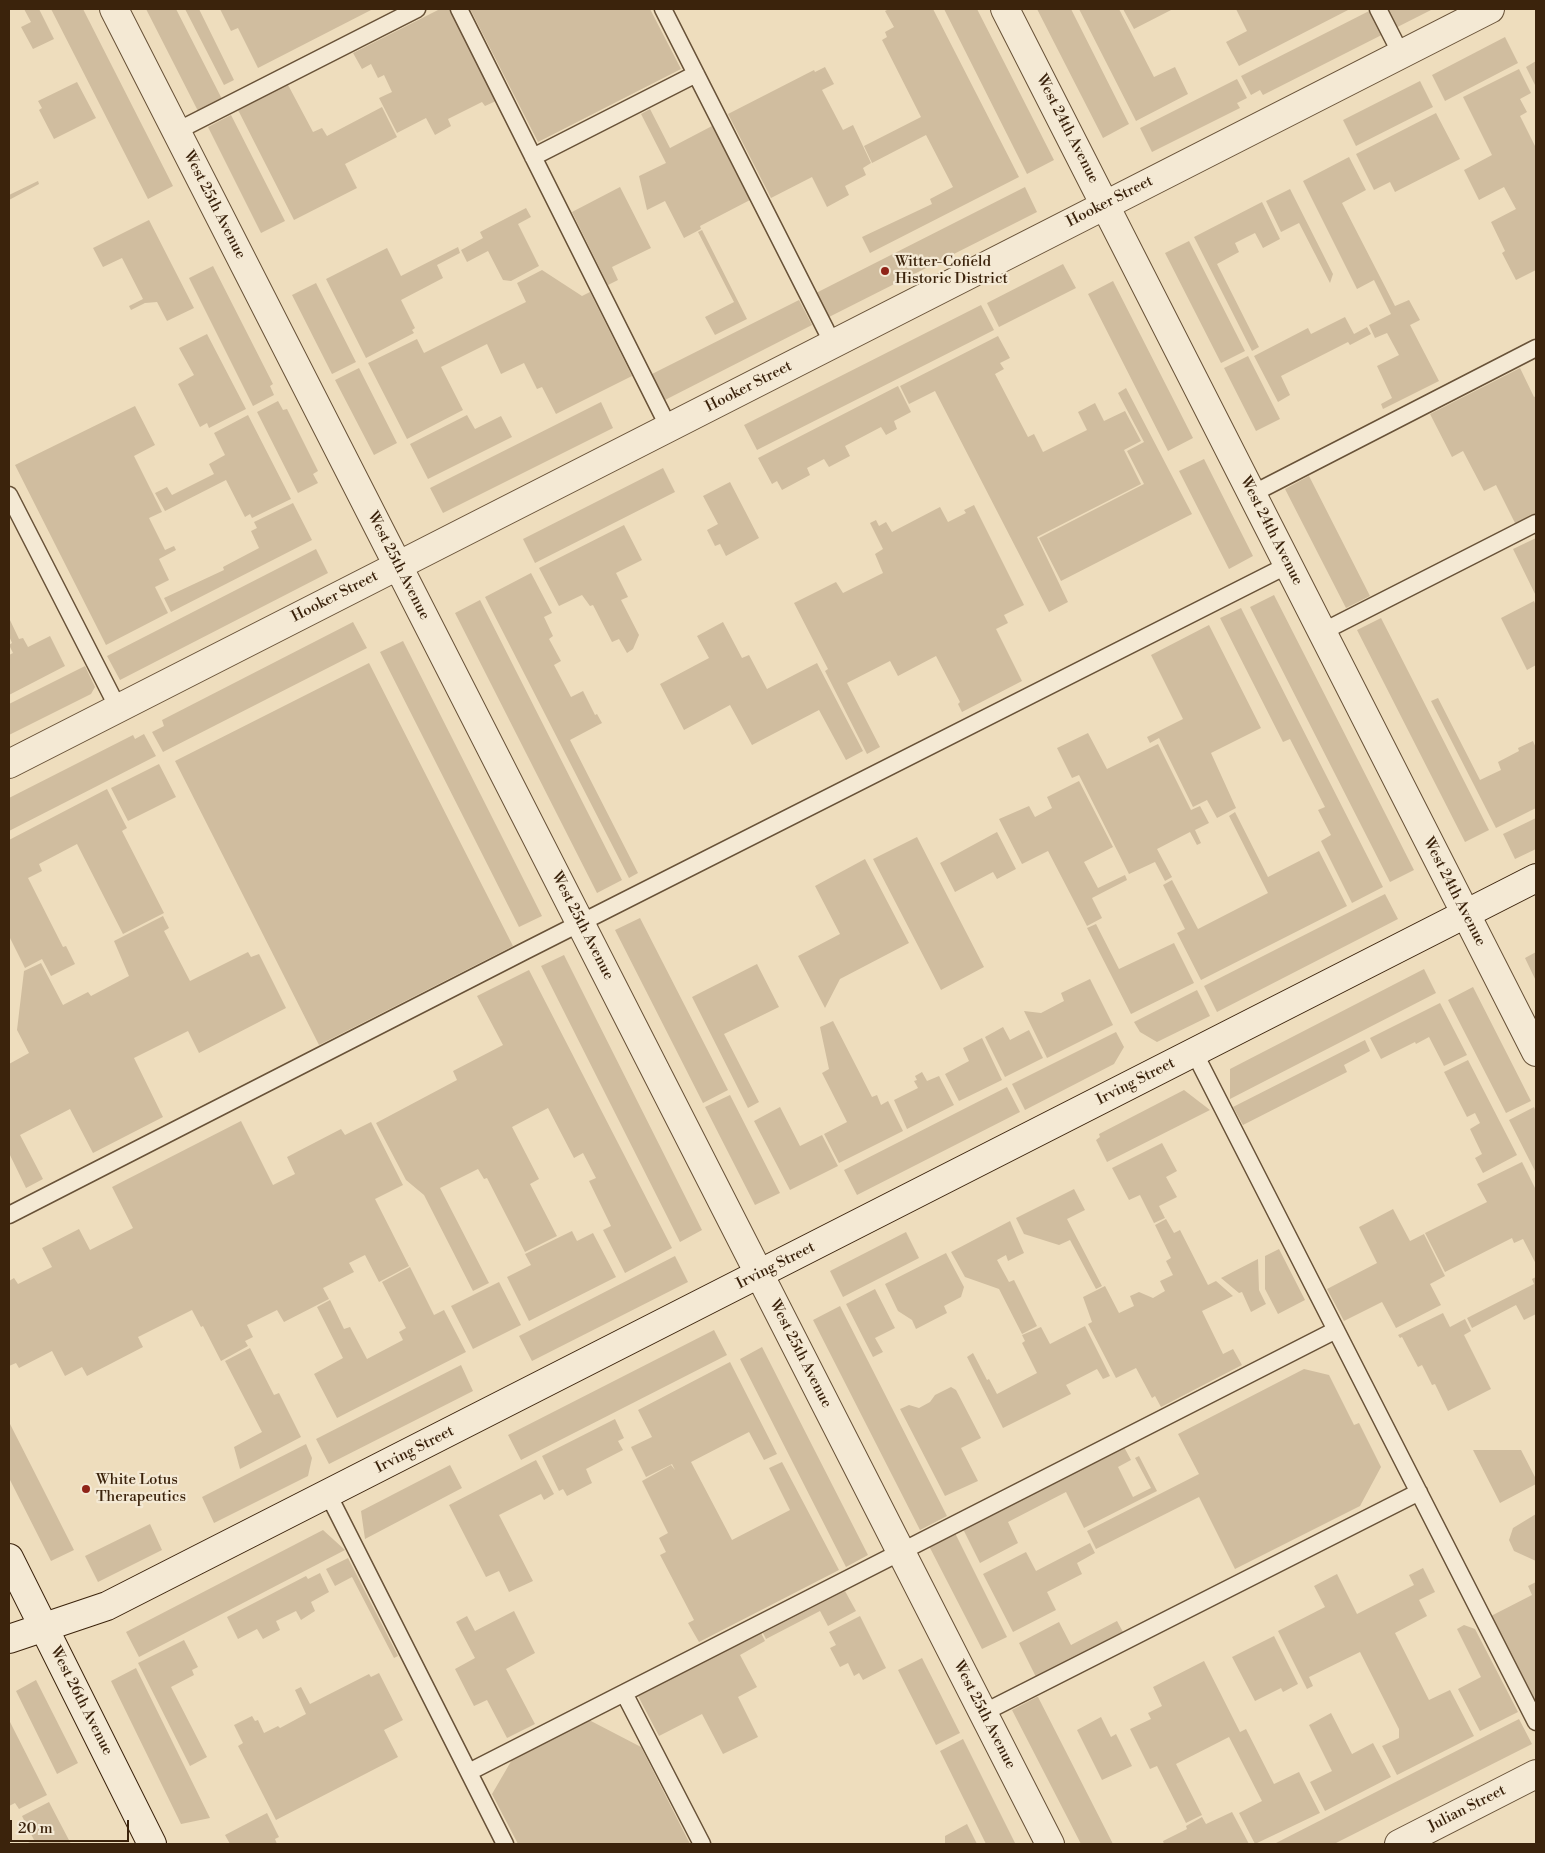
<!DOCTYPE html>
<style>
body{margin:0}
#map{position:relative;width:1545px;height:1853px;overflow:hidden;background:#eeddbd;font-family:"Libre Bodoni",serif}
canvas{display:block}
.frame{position:absolute;inset:0;border:10px solid #3b230c;pointer-events:none}
.scale{position:absolute;left:10px;top:1820px;width:119px;height:22px;box-sizing:border-box;border:2px solid #3b230c;border-top:0;padding-left:6px;font-size:15px;line-height:18px;white-space:nowrap;color:#3b230c;-webkit-text-stroke:4px #f4e9d4;paint-order:stroke}
</style>
<div id="map">
<canvas width="1545" height="1853"></canvas>
<div class="frame"></div>
<div class="scale">20 m</div>
</div>
<script>
const ctx = document.querySelector('canvas').getContext('2d');
ctx.lineJoin = 'round';
function fill(path, color) {
  ctx.fillStyle = color;
  ctx.fill(path, 'evenodd');
}
function toPath(rows) {
  const path = new Path2D();
  for (const r of rows) {
    path.moveTo(r[0], r[1]);
    for (let i = 2; i < r.length; i += 2) path.lineTo(r[i], r[i + 1]);
  }
  return path;
}
function strokePath(path, color, width, dash) {
  ctx.strokeStyle = color;
  ctx.lineWidth = width;
  ctx.lineCap = dash ? 'butt' : 'round';
  ctx.setLineDash(dash || []);
  ctx.stroke(path);
}
function write(font, color, halo, rows, align = 'center') {
  ctx.font = font + ' "Libre Bodoni",serif';
  ctx.lineWidth = 4.5;
  ctx.setLineDash([]);
  ctx.textBaseline = 'middle';
  ctx.strokeStyle = halo;
  ctx.fillStyle = color;
  for (const [text, x, y, turn = 0] of rows) {
    ctx.save();
    ctx.translate(x, y);
    ctx.rotate((+turn || 0) * Math.PI / 180);
    ctx.textAlign = isNaN(turn) ? turn : align;
    if (halo) ctx.strokeText(text, 0, 0);
    ctx.fillText(text, 0, 0);
    ctx.restore();
  }
}
fill(toPath([
 [24,9,39,9,54,39,33,49,21,27,31,22],
 [51,9,83,9,173,186,148,199],
 [146,9,176,9,222,99,198,111],
 [185,9,199,9,234,80,224,85],
 [220,9,373,9,258,68,238,28,231,31],
 [440,9,450,9,496,101,485,106,482,102,448,119,451,126,435,135,426,118,397,133,379,98,392,92,384,75,378,78,371,64,362,69,353,53],
 [470,9,650,9,681,69,538,142],
 [889,9,933,9,1019,177,870,253,862,237,932,204,930,199,953,187,926,135,872,163,864,146,921,117,882,40,887,37,885,32,894,27,885,11],
 [944,9,977,9,1054,160,1027,174],
 [1037,9,1071,9,1129,124,1103,138],
 [1079,9,1119,9,1154,77,1175,67,1188,94,1136,121],
 [1123,9,1173,9,1134,29],
 [1236,9,1350,9,1239,66,1226,42,1247,31],
 [1373,9,1433,9,1263,95,1260,90,1251,95,1241,76],
 [1505,37,1518,63,1445,101,1432,75],
 [1536,61,1536,84,1535,85,1526,67],
 [825,67,834,84,822,90,843,130,853,125,871,163,863,168,866,175,845,186,849,195,827,207,812,177,771,198,728,114,814,70,815,72],
 [1519,69,1531,93,1520,99,1527,112,1520,116,1536,148,1536,270,1516,280,1502,253,1505,251,1491,222,1516,209,1504,187,1479,200,1464,170,1492,155,1463,97],
 [1237,79,1247,98,1237,103,1240,108,1152,152,1140,128],
 [1420,81,1433,107,1356,146,1343,120],
 [77,82,96,118,54,139,39,110,42,108,38,101],
 [287,83,313,132,322,128,327,136,382,107,397,137,345,164,357,188,294,220,237,108],
 [650,109,670,148,712,126,750,200,700,226,701,229,684,238,665,201,647,210,639,176,666,163,641,114],
 [1436,113,1460,159,1395,192,1390,182,1374,190,1356,154],
 [231,115,285,221,261,233,208,127],
 [1349,157,1366,190,1342,203,1395,306,1409,300,1420,320,1410,325,1439,381,1383,409,1381,404,1392,398,1377,366,1399,355,1387,333,1375,338,1369,325,1391,314,1374,280,1357,289,1303,181],
 [38,181,39,184,9,200,9,195],
 [620,187,651,248,612,267,618,280,608,285,572,212],
 [1025,187,1037,212,829,317,816,293],
 [1290,189,1333,274,1330,283,1299,223,1281,232,1266,201],
 [1262,202,1280,239,1263,248,1255,233,1235,243,1239,252,1217,264,1259,347,1252,351,1194,237],
 [526,208,531,217,518,224,539,266,511,281,503,280,488,251,467,262,461,250,483,238,480,232],
 [149,220,194,308,167,321,157,302,145,303,131,310,129,306,143,299,122,258,103,267,93,248],
 [702,230,747,319,715,335,705,317,734,302,698,232],
 [1189,241,1245,351,1221,363,1165,253],
 [458,247,460,253,437,265,443,278,401,300,415,328,412,330,414,333,366,358,326,279,387,248,401,276],
 [1063,264,1076,288,999,327,987,303],
 [213,266,273,384,270,386,274,395,253,406,189,278],
 [542,270,582,296,590,292,632,376,556,414,542,387,537,389,524,363,501,374,487,344,441,367,463,410,407,439,368,363,417,339,424,353,526,302,517,283],
 [1113,281,1193,438,1168,451,1088,294],
 [316,283,356,362,332,374,292,295],
 [799,300,812,325,665,400,652,374],
 [981,305,994,330,757,450,744,425],
 [1345,317,1354,334,1367,327,1371,334,1350,345,1348,342,1281,376,1290,395,1278,402,1254,356,1308,328,1311,334],
 [207,334,246,409,209,428,207,423,200,427,178,384,194,375,179,348],
 [998,336,1010,358,1000,363,1004,369,995,374,1028,437,1034,434,1043,452,1087,430,1078,412,1095,403,1104,421,1125,411,1141,441,1124,450,1141,484,1037,537,1068,602,1049,612,935,391,909,404,900,386],
 [1248,356,1280,419,1256,431,1224,368],
 [359,368,397,443,374,455,335,380],
 [1520,368,1534,397,1536,396,1536,515,1516,525,1496,485,1484,491,1463,451,1452,457,1430,414],
 [898,386,911,412,894,421,897,429,886,435,881,427,845,446,850,456,829,467,824,459,807,468,810,475,782,490,777,481,772,484,758,458],
 [1126,388,1192,514,1061,581,1039,538,1144,484,1127,451,1144,442,1118,393],
 [278,401,283,410,287,409,318,471,313,474,318,483,298,493,257,412],
 [601,402,613,428,443,513,430,488],
 [135,406,155,445,134,456,162,512,149,518,165,550,174,546,176,550,159,559,169,580,155,587,168,613,106,645,15,465],
 [248,415,291,499,252,518,250,514,245,517,226,480,165,511,155,493,167,487,172,495,214,474,209,464,225,455,214,433],
 [467,415,475,429,501,416,512,437,428,479,410,444],
 [1204,459,1253,556,1229,569,1179,471],
 [663,468,675,492,535,563,523,539],
 [1309,476,1370,596,1346,608,1285,489],
 [730,482,759,538,726,556,720,544,715,546,707,530,718,524,703,496],
 [293,503,312,540,171,612,164,598,224,570,223,567,259,548,251,531,257,528,254,522],
 [974,505,1024,605,1004,615,1008,623,996,629,1022,681,962,712,958,704,960,702,936,656,898,676,890,661,847,683,880,747,867,754,825,671,828,669,794,603,836,582,843,593,883,573,875,554,883,549,870,523,876,520,879,526,886,522,892,532,940,507,948,522,966,513,964,510],
 [624,525,642,560,616,573,628,597,621,600,639,635,633,649,627,653,619,639,612,642,593,605,590,606,582,595,559,606,539,568],
 [1536,538,1536,596,1513,549],
 [316,549,328,573,120,680,107,656],
 [531,573,552,613,544,617,553,636,549,639,561,661,554,665,571,697,583,691,595,715,597,714,602,723,570,740,638,873,629,878,485,597],
 [1274,595,1414,870,1390,882,1250,607],
 [480,600,622,880,597,893,455,613],
 [1534,601,1536,606,1536,665,1527,670,1501,618],
 [1241,608,1383,887,1352,903,1321,841,1331,835,1318,810,1325,807,1290,739,1283,742,1220,618],
 [9,618,19,639,23,638,28,647,50,636,65,666,9,695,9,655,13,653,9,645,12,643,9,636],
 [1381,618,1489,830,1465,842,1357,630],
 [353,622,367,648,163,752,152,732,164,726,162,720],
 [723,622,742,658,749,655,767,689,817,663,863,751,846,760,819,710,752,745,730,705,684,730,660,684,709,658,697,636],
 [1209,625,1261,728,1211,753,1236,808,1217,818,1207,800,1193,807,1159,738,1150,743,1147,737,1183,719,1151,655],
 [403,641,542,916,519,927,380,652],
 [369,663,513,946,319,1045,175,761],
 [85,666,95,687,91,694,9,735,9,704],
 [1438,698,1480,780,1501,770,1498,762,1519,751,1518,748,1533,741,1536,748,1536,808,1496,828,1431,701],
 [1088,733,1107,769,1158,744,1191,810,1200,806,1209,823,1195,830,1201,843,1197,845,1190,832,1157,849,1172,877,1165,881,1155,862,1129,874,1079,775,1072,778,1057,748],
 [144,734,156,756,9,831,9,798,133,735,135,739],
 [159,764,176,797,128,821,111,788],
 [1079,781,1113,847,1084,862,1098,888,1125,875,1127,880,1092,898,1102,918,1087,926,1048,851,1022,864,999,819,1029,806,1035,817,1052,808,1047,797],
 [107,789,127,828,122,831,164,913,123,934,77,844,39,864,42,871,28,878,63,947,66,946,75,964,51,976,42,959,25,968,9,936,9,840],
 [1235,812,1268,877,1319,851,1347,906,1201,980,1177,933,1185,929,1163,885,1172,880,1198,929,1268,893,1229,816],
 [1536,818,1536,849,1515,859,1503,834],
 [997,832,1016,869,997,879,993,872,955,892,940,863],
 [917,837,984,967,941,990,873,859],
 [865,859,909,943,840,979,825,1008,798,956,840,934,815,886],
 [1385,894,1398,919,1217,1012,1204,986],
 [163,916,169,928,164,931,190,981,248,952,251,957,259,954,286,1008,199,1053,188,1031,134,1058,163,1117,93,1153,70,1109,20,1135,43,1179,26,1188,9,1153,9,1064,29,1053,17,1030,24,971,41,963,63,1005,88,992,91,996,129,976,114,941],
 [640,918,728,1090,703,1103,615,930],
 [1096,924,1119,969,1174,943,1194,983,1131,1014,1087,928],
 [1536,952,1536,981,1525,958],
 [564,955,702,1230,680,1242,541,966],
 [757,964,779,1007,724,1034,759,1102,748,1108,692,997],
 [1424,969,1436,993,1230,1099,1230,1069],
 [529,970,672,1248,625,1273,603,1230,611,1226,589,1181,596,1178,583,1153,574,1158,548,1108,512,1127,539,1179,530,1184,557,1236,525,1252,487,1178,484,1179,478,1169,440,1188,489,1283,473,1291,424,1195,406,1180,376,1123,457,1080,453,1071,503,1045,477,996],
 [1090,979,1113,1025,1047,1058,1024,1011,1041,1013,1064,1001,1061,993],
 [1473,987,1531,1101,1506,1113,1448,1000],
 [1197,990,1210,1016,1157,1042,1140,1032,1134,1022],
 [1440,1003,1467,1055,1444,1066,1429,1037,1416,1044,1415,1042,1381,1059,1370,1038],
 [833,1021,872,1097,877,1095,881,1105,888,1101,903,1131,839,1163,824,1134,847,1122,822,1073,829,1069,820,1027],
 [1003,1027,1010,1040,1029,1030,1043,1058,1005,1077,985,1037],
 [1116,1032,1124,1047,1114,1064,1025,1110,1012,1084],
 [982,1038,1002,1080,959,1101,945,1074,969,1061,963,1048],
 [1365,1040,1370,1051,1344,1065,1347,1072,1243,1125,1233,1107],
 [1468,1060,1517,1155,1483,1173,1475,1158,1482,1154,1470,1129,1480,1123,1475,1113,1467,1117,1444,1072],
 [922,1072,927,1081,939,1076,954,1105,907,1129,894,1100,918,1088,914,1081,917,1080,915,1076],
 [1007,1087,1020,1112,857,1195,844,1170],
 [1184,1090,1210,1110,1107,1162,1096,1140,1100,1137,1099,1134],
 [730,1095,780,1193,755,1205,705,1107],
 [780,1107,800,1146,822,1135,838,1166,790,1190,754,1121],
 [1534,1107,1536,1112,1536,1173,1509,1120],
 [241,1121,273,1185,295,1174,287,1157,341,1129,345,1135,371,1122,403,1185,375,1199,409,1266,379,1282,365,1255,349,1263,354,1272,323,1288,329,1299,284,1322,277,1310,247,1325,253,1337,245,1341,248,1346,221,1361,203,1326,201,1327,192,1310,138,1337,143,1347,87,1376,82,1367,65,1376,52,1351,19,1368,16,1363,9,1366,9,1281,14,1278,18,1284,52,1267,42,1248,79,1229,90,1250,133,1228,112,1187],
 [1162,1143,1177,1171,1166,1177,1177,1197,1159,1206,1165,1218,1154,1223,1140,1195,1129,1200,1112,1168],
 [1522,1162,1536,1190,1536,1264,1523,1239,1514,1243,1512,1238,1445,1272,1425,1233,1487,1202,1477,1184],
 [1074,1189,1085,1210,1067,1219,1102,1286,1096,1289,1070,1240,1059,1245,1024,1234,1016,1218],
 [1393,1209,1410,1241,1424,1234,1445,1276,1430,1284,1441,1305,1396,1328,1382,1302,1344,1321,1327,1289,1377,1263,1359,1227],
 [1166,1219,1174,1233,1180,1230,1208,1285,1216,1281,1233,1296,1202,1311,1223,1354,1233,1349,1242,1365,1161,1407,1155,1396,1152,1398,1136,1368,1116,1378,1088,1324,1092,1322,1083,1297,1105,1286,1119,1313,1134,1306,1130,1296,1139,1292,1153,1298,1165,1291,1160,1281,1173,1275,1166,1261,1171,1258,1155,1225],
 [1010,1221,1024,1253,1008,1261,1006,1255,997,1260,1009,1282,1014,1280,1037,1326,1022,1334,999,1289,965,1277,951,1252],
 [572,1231,577,1241,593,1233,616,1277,529,1321,507,1277,531,1265,525,1254],
 [906,1232,919,1258,843,1297,830,1271],
 [1279,1249,1305,1300,1278,1314,1265,1289,1265,1256],
 [946,1253,964,1287,961,1297,944,1306,947,1313,916,1329,912,1320,898,1311,885,1284],
 [675,1256,688,1282,532,1361,519,1336],
 [1258,1259,1259,1290,1266,1304,1251,1312,1242,1292,1239,1293,1221,1278],
 [410,1267,434,1315,444,1310,466,1352,337,1418,314,1374,343,1358,317,1307,330,1300,344,1329,350,1327,367,1359,403,1340,399,1332,406,1328,382,1282],
 [1536,1277,1536,1314,1524,1320,1516,1305,1472,1328,1467,1318,1534,1284,1532,1279],
 [499,1282,521,1325,473,1349,451,1306],
 [875,1289,895,1328,875,1338,883,1352,873,1357,846,1304],
 [840,1306,947,1516,920,1530,813,1320],
 [1443,1313,1450,1327,1465,1319,1471,1331,1464,1335,1491,1389,1448,1411,1435,1384,1432,1385,1422,1365,1418,1367,1402,1337,1400,1338,1398,1335],
 [1085,1326,1110,1376,1103,1379,1097,1369,1066,1385,1071,1394,1003,1428,967,1357,973,1353,987,1380,989,1379,997,1394,1037,1373,1022,1343,1025,1341,1022,1335,1041,1327,1050,1344],
 [714,1330,727,1355,521,1460,508,1435],
 [762,1347,868,1555,846,1567,740,1359],
 [250,1348,274,1395,279,1393,301,1437,240,1469,234,1447,262,1432,225,1361],
 [730,1362,777,1454,764,1460,749,1432,691,1462,732,1540,790,1510,769,1468,782,1462,839,1570,699,1642,688,1623,694,1620,660,1555,666,1552,659,1538,668,1533,642,1481,671,1465,675,1470,672,1464,646,1477,631,1447,652,1437,638,1410],
 [461,1365,473,1391,329,1464,316,1439],
 [1304,1369,1329,1375,1354,1425,1359,1423,1381,1467,1360,1506,1235,1569,1199,1497,1096,1549,1087,1531,1199,1474,1178,1434],
 [951,1387,956,1390,981,1438,961,1448,978,1481,945,1496,900,1409,909,1405,919,1408,930,1402,935,1395],
 [615,1419,624,1438,618,1441,623,1450,586,1469,592,1483,567,1496,563,1489,559,1491,542,1456],
 [9,1422,74,1550,51,1561,9,1478],
 [306,1444,312,1458,308,1476,214,1523,202,1497],
 [1124,1447,1131,1460,1118,1467,1133,1497,1151,1488,1135,1458,1139,1456,1157,1491,1084,1528,1066,1492,1008,1522,1018,1543,980,1563,963,1529],
 [1473,1450,1521,1450,1536,1479,1536,1484,1500,1503],
 [536,1460,554,1494,544,1500,541,1494,499,1515,533,1581,509,1592,499,1571,486,1577,449,1505],
 [450,1465,462,1488,365,1539,361,1511],
 [1536,1514,1536,1561,1514,1551,1509,1540,1513,1528],
 [150,1524,162,1550,98,1582,85,1556],
 [323,1530,345,1550,139,1657,126,1632],
 [955,1533,1007,1637,982,1649,929,1546],
 [1090,1543,1095,1553,1077,1563,1082,1574,1047,1592,1056,1610,1013,1632,983,1574,1026,1552,1036,1571],
 [348,1558,398,1656,394,1658,352,1577,335,1586,326,1569],
 [1423,1568,1435,1592,1419,1600,1427,1616,1395,1633,1429,1700,1450,1690,1474,1736,1397,1775,1382,1746,1399,1738,1399,1729,1360,1652,1309,1677,1313,1686,1307,1689,1278,1631,1325,1607,1314,1586,1337,1574,1357,1614,1414,1585,1409,1575],
 [320,1573,329,1592,311,1602,315,1611,301,1620,296,1611,276,1621,280,1630,263,1639,257,1629,238,1639,227,1617,306,1576,308,1579],
 [1536,1582,1536,1704,1491,1616,1532,1595,1528,1586],
 [845,1591,856,1611,828,1626,820,1611,766,1639,763,1633],
 [514,1611,535,1653,506,1669,535,1724,507,1738,487,1700,474,1706,455,1669,475,1658,456,1622,467,1616,475,1631],
 [860,1616,886,1668,863,1680,859,1673,854,1676,848,1663,840,1667,830,1648,836,1645,829,1632],
 [1117,1621,1123,1632,1095,1646,1097,1651,1038,1681,1019,1643,1059,1622,1071,1645],
 [1464,1625,1475,1629,1518,1712,1480,1731,1458,1689,1481,1677,1457,1629],
 [761,1633,765,1641,740,1655,757,1687,738,1697,758,1737,723,1754,702,1714,659,1736,638,1696],
 [1274,1636,1298,1684,1283,1692,1281,1688,1255,1701,1232,1657],
 [184,1640,198,1667,192,1670,194,1675,171,1687,207,1757,190,1766,138,1663],
 [922,1658,960,1733,936,1745,898,1670],
 [1204,1661,1240,1732,1246,1729,1274,1784,1299,1772,1320,1813,1255,1844,1239,1813,1262,1801,1229,1737,1176,1764,1202,1815,1186,1823,1157,1766,1150,1769,1130,1729,1151,1719,1148,1713,1162,1706,1153,1687],
 [136,1668,210,1818,181,1824,111,1681],
 [379,1673,403,1720,384,1730,398,1757,276,1820,238,1746,243,1743,234,1725,252,1716,255,1721,258,1720,264,1733,278,1726,280,1728,306,1714,295,1690,301,1687,310,1704,369,1674,371,1677],
 [36,1680,78,1763,57,1774,16,1691],
 [1037,1697,1038,1697,1113,1844,1081,1844,1012,1710],
 [1331,1713,1352,1754,1373,1743,1391,1777,1325,1811,1310,1782,1332,1771,1309,1725],
 [1101,1717,1111,1737,1116,1734,1132,1766,1102,1780,1077,1730],
 [1519,1719,1532,1744,1334,1844,1274,1844],
 [9,1720,47,1795,19,1809,15,1803,9,1806],
 [589,1720,641,1747,690,1844,518,1844,492,1794,513,1758],
 [963,1739,1015,1843,1013,1844,986,1844,940,1751],
 [49,1802,71,1844,26,1844,34,1840,22,1816],
 [1232,1812,1249,1844,1164,1844,1163,1841,1187,1829,1186,1826,1202,1817,1206,1824],
 [267,1813,279,1837,275,1839,277,1844,230,1844,225,1835],
 [967,1824,977,1844,945,1844,945,1836]
]), '#d0bd9f');
const lane = toPath([
 [459,9,669,428],
 [663,9,833,344],
 [1378,9,1401,54],
 [177,131,417,9],
 [533,157,696,74],
 [1252,494,1536,348],
 [9,495,118,708],
 [1322,632,1536,523],
 [1194,1052,1536,1722],
 [9,1215,525,951,1288,565],
 [328,1494,505,1844],
 [624,1693,702,1844],
 [983,1713,1419,1492],
 [469,1772,1336,1330]
]);
const street = toPath([
 [114,9,1050,1844],
 [1005,9,1536,1052],
 [9,764,1490,9],
 [1399,1844,1536,1774]
]);
const secondary = toPath([
 [9,1558,152,1844],
 [9,1639,107,1606,1536,878]
]);
strokePath(lane, '#685238', 19);
strokePath(street, '#685238', 30);
strokePath(secondary, '#3b230c', 30);
strokePath(lane, '#f4e9d4', 16);
strokePath(street, '#f4e9d4', 28);
strokePath(secondary, '#f4e9d4', 28);
for (const [x, y, r, color] of [
 [885,271,5,"#8f2418"],
 [86,1489,5,"#8f2418"]
]) {
  const dot = new Path2D();
  dot.arc(x, y, r, 0, 2 * Math.PI);
  ctx.fillStyle = color;
  ctx.fill(dot);
  strokePath(dot, '#f4e9d4', 2);
}
write('15px', '#3b230c', '#f4e9d4', [
 ["West 24th Avenue",1067,129,63],
 ["Hooker Street",1110,202,-27],
 ["West 25th Avenue",214,205,63],
 ["Hooker Street",749,387,-27],
 ["West 24th Avenue",1271,531,63],
 ["West 25th Avenue",398,566,63],
 ["Hooker Street",335,597,-27],
 ["West 24th Avenue",1454,892,63],
 ["West 25th Avenue",582,926,63],
 ["Irving Street",1136,1082,-27],
 ["Irving Street",776,1266,-27],
 ["West 25th Avenue",800,1354,63],
 ["Irving Street",415,1450,-27],
 ["West 26th Avenue",81,1701,63],
 ["West 25th Avenue",984,1715,63],
 ["Julian Street",1467,1809,-27]
]);
write('15px', '#3b230c', '#f4e9d4', [
 ["Witter-Cofield",895,262],
 ["Historic District",895,279],
 ["White Lotus",96,1480],
 ["Therapeutics",96,1497]
], 'left');
</script>
